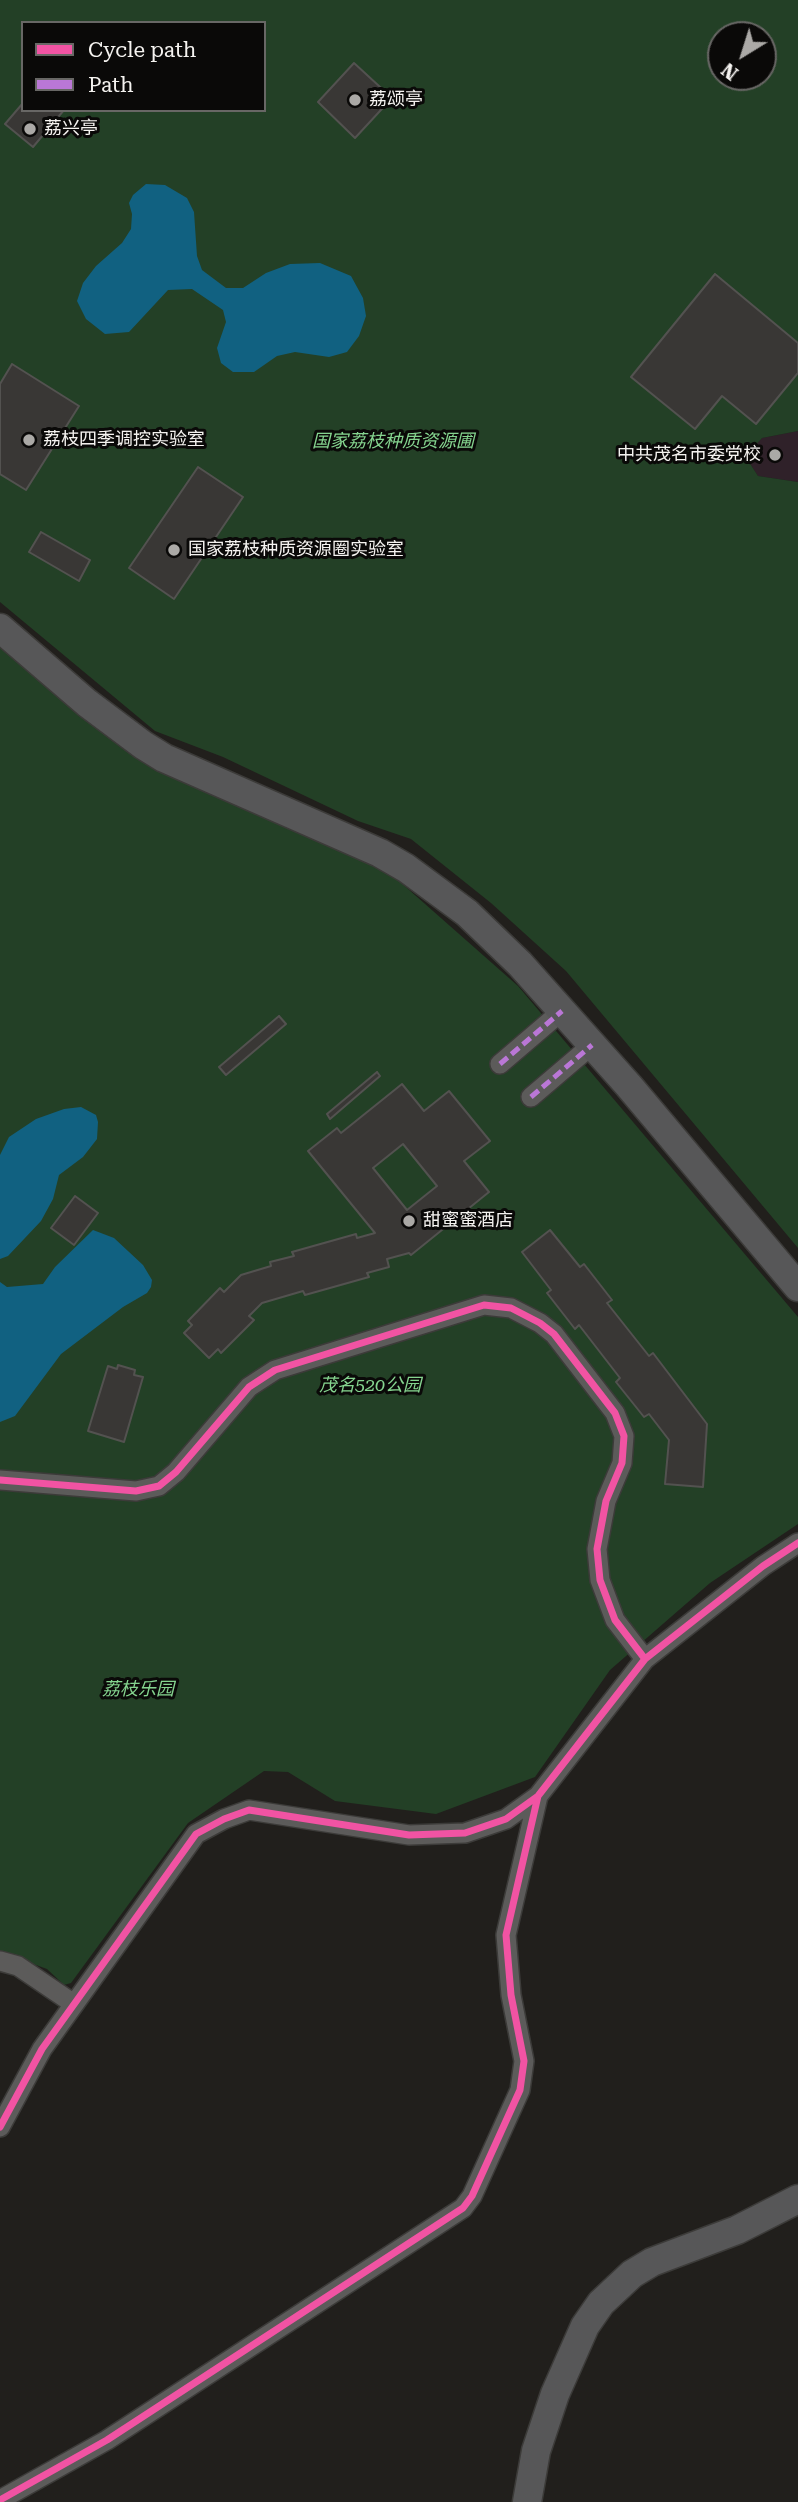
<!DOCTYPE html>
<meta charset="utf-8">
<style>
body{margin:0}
#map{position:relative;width:798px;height:2502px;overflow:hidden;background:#211f1c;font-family:"Roboto Serif",serif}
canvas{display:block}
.legend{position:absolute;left:21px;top:21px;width:245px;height:91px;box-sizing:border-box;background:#0a0908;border:2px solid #686765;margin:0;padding:9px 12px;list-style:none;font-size:21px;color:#f5f3f0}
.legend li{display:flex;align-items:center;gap:14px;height:35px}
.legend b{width:35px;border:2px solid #686765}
.north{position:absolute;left:707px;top:21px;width:70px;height:70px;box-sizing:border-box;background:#0a0908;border:2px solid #686765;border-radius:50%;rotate:218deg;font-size:19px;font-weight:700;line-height:28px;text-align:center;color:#f5f3f0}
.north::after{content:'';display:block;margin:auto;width:24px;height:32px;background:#aba9a6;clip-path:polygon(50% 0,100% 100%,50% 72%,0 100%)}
</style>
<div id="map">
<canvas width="798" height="2502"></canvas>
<ul class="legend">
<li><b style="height:9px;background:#f153a3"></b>Cycle path</li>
<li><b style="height:9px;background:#ba77d6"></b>Path</li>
</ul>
<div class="north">N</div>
</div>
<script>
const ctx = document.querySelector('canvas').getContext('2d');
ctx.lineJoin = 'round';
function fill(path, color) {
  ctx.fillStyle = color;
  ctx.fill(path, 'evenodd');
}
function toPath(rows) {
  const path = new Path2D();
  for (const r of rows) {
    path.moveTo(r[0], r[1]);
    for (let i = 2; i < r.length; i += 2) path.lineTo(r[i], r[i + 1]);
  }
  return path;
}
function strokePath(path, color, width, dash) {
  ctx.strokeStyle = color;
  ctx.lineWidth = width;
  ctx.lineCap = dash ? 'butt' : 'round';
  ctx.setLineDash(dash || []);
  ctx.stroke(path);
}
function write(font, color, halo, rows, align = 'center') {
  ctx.font = font + ' "Roboto Serif","Noto Sans SC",serif';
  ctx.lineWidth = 6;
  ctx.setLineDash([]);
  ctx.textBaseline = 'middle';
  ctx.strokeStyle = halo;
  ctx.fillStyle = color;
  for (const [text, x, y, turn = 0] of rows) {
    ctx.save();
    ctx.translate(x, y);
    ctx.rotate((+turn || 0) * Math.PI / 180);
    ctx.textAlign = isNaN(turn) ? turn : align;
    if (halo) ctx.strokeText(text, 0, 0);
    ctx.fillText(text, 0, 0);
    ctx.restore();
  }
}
fill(toPath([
 [798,431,798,482,758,476,749,462,753,447,762,438]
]), '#2f2129');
fill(toPath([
 [0,0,798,0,798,431,762,438,753,448,749,462,758,476,798,482,798,1248,566,971,491,903,411,839,358,821,223,757,155,731,0,602],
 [23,23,264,23,264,110,23,110],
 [721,35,763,35,763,77,721,77],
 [0,646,125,750,279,823,382,866,518,986,798,1317,798,1524,710,1583,610,1670,535,1777,436,1814,335,1801,288,1772,264,1771,188,1823,71,1983,64,1985,47,1969,0,1952]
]), '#234026');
fill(toPath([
 [146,184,165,185,187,198,194,212,197,256,202,270,226,288,243,288,266,273,290,264,320,263,351,276,363,298,366,316,359,336,347,352,329,357,295,352,277,356,254,372,233,372,221,363,217,348,226,322,223,310,192,289,168,290,129,332,105,334,86,319,77,301,83,283,96,266,122,243,131,229,132,214,129,203,133,195],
 [81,1107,96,1115,98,1122,97,1139,83,1157,59,1175,53,1199,41,1221,8,1256,0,1259,0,1155,9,1137,36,1119,64,1109],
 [93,1230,114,1238,143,1265,152,1280,151,1287,147,1293,123,1307,61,1354,15,1416,0,1422,0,1282,7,1287,43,1284,55,1267]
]), '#116181');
const building = toPath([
 [354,63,392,98,355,138,318,102,354,63],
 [23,103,23,110,64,110,33,147,5,124,23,103],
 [715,274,798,343,798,373,756,424,722,396,695,429,631,377,715,274],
 [12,364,79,406,26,490,0,474,0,384,12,364],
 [198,467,243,497,174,599,129,568,198,467],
 [41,532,90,560,79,581,29,552,41,532],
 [279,1016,286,1024,226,1075,219,1067,279,1016],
 [377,1072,380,1076,330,1119,327,1114,377,1072],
 [402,1084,424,1111,449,1091,490,1141,464,1161,489,1192,411,1255,409,1253,387,1259,389,1267,367,1273,369,1277,305,1295,303,1291,262,1303,249,1316,254,1320,221,1353,218,1349,209,1358,184,1333,192,1325,188,1321,220,1288,224,1292,241,1275,271,1266,270,1262,294,1256,292,1252,356,1234,357,1238,375,1233,308,1151,337,1128,341,1133,402,1084],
 [403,1144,437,1186,407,1210,373,1168,403,1144],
 [75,1196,98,1213,74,1245,51,1228,75,1196],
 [550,1230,580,1267,584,1264,612,1300,607,1303,649,1356,653,1353,707,1424,703,1487,665,1484,669,1440,649,1414,644,1417,616,1382,620,1378,579,1325,575,1329,547,1293,551,1290,522,1252,550,1230],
 [118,1365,135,1370,134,1375,143,1377,124,1442,88,1431,108,1366,117,1369,118,1365]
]);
fill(building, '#393735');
strokePath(building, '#535250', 2);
const street = toPath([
 [500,1064,562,1011],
 [531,1097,592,1045],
 [0,1480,136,1491,159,1486,176,1472,249,1387,275,1370,484,1305,511,1308,540,1323,554,1334,615,1413,624,1436,622,1463,606,1501,597,1549,600,1580,615,1620,645,1659],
 [0,1961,18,1966,74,2004],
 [0,2127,42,2049,196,1834,224,1819,249,1810,409,1835,465,1833,506,1819,538,1796,645,1659,763,1566,798,1543],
 [0,2500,107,2440,463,2208,472,2196,520,2090,524,2061,511,1995,506,1935,538,1796]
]);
const secondary = toPath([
 [0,628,87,703,143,745,164,758,380,853,406,868,467,913,520,964,629,1086,798,1287],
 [527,2502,536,2451,555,2394,585,2326,601,2303,632,2274,652,2262,737,2230,798,2199]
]);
strokePath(street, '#3c3b39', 22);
strokePath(secondary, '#3c3b39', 31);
strokePath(street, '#5c5b5a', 19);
strokePath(secondary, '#575758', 28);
strokePath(toPath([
 [500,1064,562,1011],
 [531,1097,592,1045]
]), '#ba77d6', 5, [10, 5]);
strokePath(toPath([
 [0,1480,136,1491,159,1486,176,1472,249,1387,275,1370,484,1305,511,1308,540,1323,554,1334,615,1413,624,1436,622,1463,606,1501,597,1549,600,1580,615,1620,645,1659],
 [0,2127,42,2049,196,1834,224,1819,249,1810,409,1835,465,1833,506,1819,538,1796,645,1659,763,1566,798,1543],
 [0,2500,107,2440,463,2208,472,2196,520,2090,524,2061,511,1995,506,1935,538,1796]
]), '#f153a3', 7);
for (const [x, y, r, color] of [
 [355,100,7,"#aba9a6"],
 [30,129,7,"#aba9a6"],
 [29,440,7,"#aba9a6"],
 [775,455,7,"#aba9a6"],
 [174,550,7,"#aba9a6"],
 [409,1221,7,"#aba9a6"]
]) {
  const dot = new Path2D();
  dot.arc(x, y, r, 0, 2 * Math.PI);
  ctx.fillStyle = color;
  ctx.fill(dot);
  strokePath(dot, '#0a0908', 2.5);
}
write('18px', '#f5f3f0', '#0a0908', [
 ["荔颂亭",369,100],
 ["荔兴亭",44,129],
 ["荔枝四季调控实验室",43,440],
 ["中共茂名市委党校",761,455,"right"],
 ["国家荔枝种质资源圈实验室",188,550],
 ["甜蜜蜜酒店",423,1221]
], 'left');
write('italic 18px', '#85d48f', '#0a0908', [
 ["国家荔枝种质资源圃",393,442],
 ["茂名520公园",370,1386],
 ["荔枝乐园",138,1690]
]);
</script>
